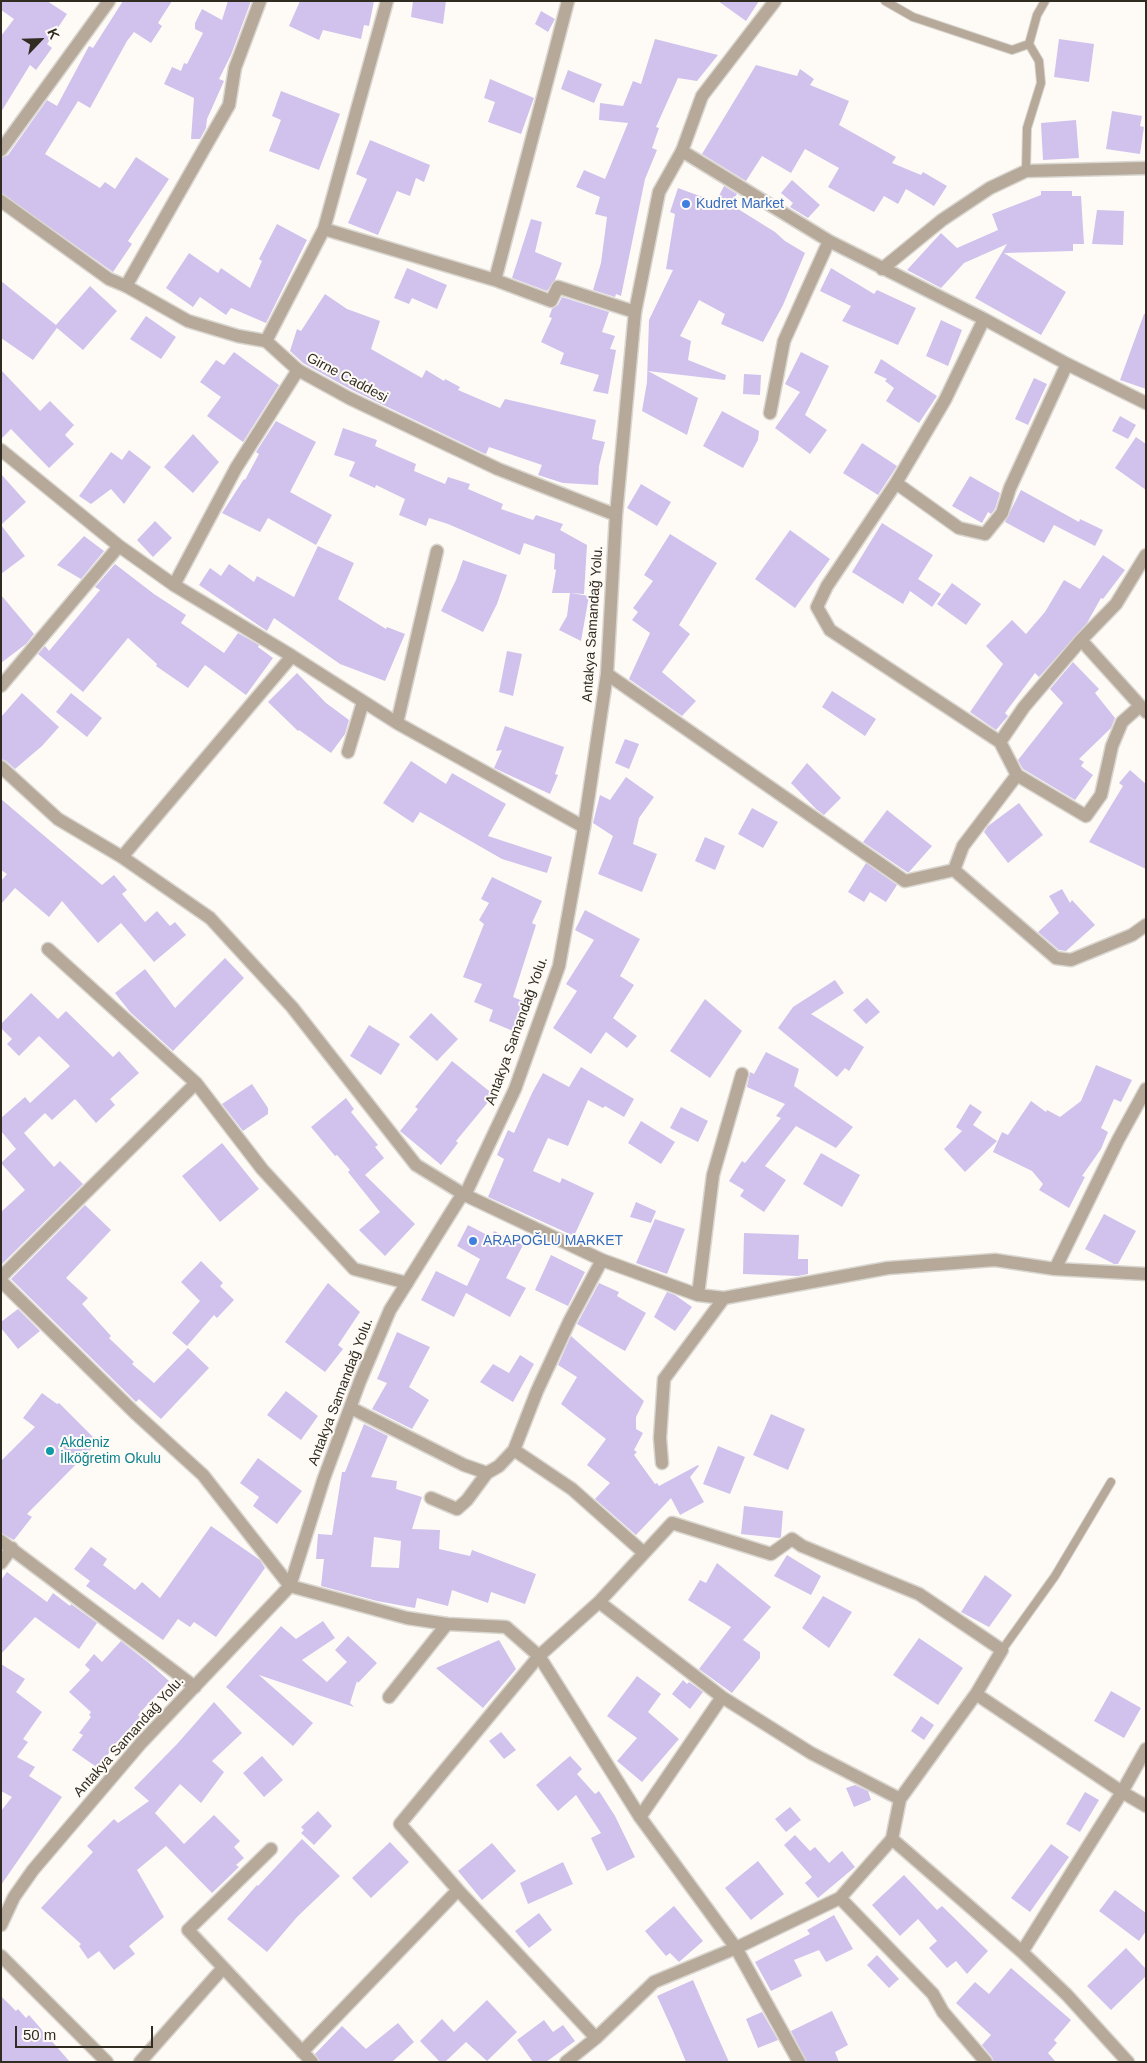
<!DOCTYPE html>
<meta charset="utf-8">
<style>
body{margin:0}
#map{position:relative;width:1147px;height:2063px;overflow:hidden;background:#fefbf6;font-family:Arial,sans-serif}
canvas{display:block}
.frame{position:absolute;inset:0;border:2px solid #312c22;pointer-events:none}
.north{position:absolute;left:15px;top:15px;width:50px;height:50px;-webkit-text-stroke:4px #fefbf6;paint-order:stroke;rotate:66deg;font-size:14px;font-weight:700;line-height:20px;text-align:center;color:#312c22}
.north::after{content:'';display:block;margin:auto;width:18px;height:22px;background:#312c22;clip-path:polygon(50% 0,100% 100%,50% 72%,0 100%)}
.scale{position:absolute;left:15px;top:2026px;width:138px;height:22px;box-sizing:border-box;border:2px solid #312c22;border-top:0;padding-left:6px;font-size:15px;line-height:18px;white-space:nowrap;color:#312c22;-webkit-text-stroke:4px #fefbf6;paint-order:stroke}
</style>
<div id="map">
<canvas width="1147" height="2063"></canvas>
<div class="frame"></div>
<div class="north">K</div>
<div class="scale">50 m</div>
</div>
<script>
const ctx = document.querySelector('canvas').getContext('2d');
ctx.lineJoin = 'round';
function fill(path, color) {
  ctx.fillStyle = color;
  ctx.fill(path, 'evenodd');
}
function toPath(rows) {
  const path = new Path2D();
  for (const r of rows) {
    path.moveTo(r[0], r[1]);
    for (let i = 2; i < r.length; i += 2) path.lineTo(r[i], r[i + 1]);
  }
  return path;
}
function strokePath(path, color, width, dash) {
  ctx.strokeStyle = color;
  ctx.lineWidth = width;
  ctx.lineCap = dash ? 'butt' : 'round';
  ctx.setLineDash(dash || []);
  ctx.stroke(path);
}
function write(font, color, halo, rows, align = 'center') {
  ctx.font = font + ' Arial,sans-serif';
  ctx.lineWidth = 4;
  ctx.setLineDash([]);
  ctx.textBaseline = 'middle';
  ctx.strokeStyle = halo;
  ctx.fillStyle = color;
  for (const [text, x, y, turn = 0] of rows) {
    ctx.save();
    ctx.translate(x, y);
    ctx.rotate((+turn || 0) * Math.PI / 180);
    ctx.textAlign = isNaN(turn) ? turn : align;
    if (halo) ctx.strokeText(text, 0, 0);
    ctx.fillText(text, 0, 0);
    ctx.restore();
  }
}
fill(toPath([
 [1,1,47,1,67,14,47,44,52,48,36,70,30,65,1,112,1,36,14,19,1,10],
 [123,1,172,1,158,23,162,26,151,43,134,32,127,41,90,108,78,101,45,154,100,188,105,182,115,189,136,157,169,179,128,241,132,244,113,272,1,193,1,158,8,155,47,100,57,106,89,46,93,48],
 [228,1,251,1,231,55,219,79,224,81,207,119,206,128,200,139,191,139,194,98,164,84,172,67,181,71,184,63,187,64,203,33,195,29,195,23,202,9,222,20],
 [300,1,374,1,369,26,364,25,361,39,323,30,319,40,289,26],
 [413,1,446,1,443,24,411,17],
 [718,1,759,1,746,21],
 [541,11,555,19,548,32,535,24],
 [655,39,718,55,697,81,678,78,656,127,659,128,652,148,657,150,645,179,621,296,616,294,615,297,593,290,601,263,607,217,595,214,600,197,576,187,584,170,605,179,628,123,599,120,600,103,623,106,633,81,641,84],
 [1059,39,1094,44,1089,82,1054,77],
 [756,65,797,76,800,69,814,79,810,85,849,101,839,125,896,157,892,163,921,175,923,172,947,186,934,206,906,189,898,204,884,196,874,212,828,187,839,168,805,149,791,173,762,156,746,181,702,154],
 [568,70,602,84,594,103,561,89],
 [490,79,534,98,521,134,488,122,495,102,484,98],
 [281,91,340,114,319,170,269,151,281,120,272,116],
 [1112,111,1142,116,1140,126,1144,127,1140,154,1106,149],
 [1076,120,1079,158,1043,160,1041,123],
 [370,140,430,165,424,182,416,178,410,196,397,191,378,235,348,223,367,179,356,174],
 [792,180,820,205,808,218,790,207,793,203,781,193],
 [724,186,737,194,730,204,775,232,785,241,805,253,783,305,763,342,721,324,725,314,699,300,680,336,691,341,688,360,726,375,725,380,648,371,698,398,687,435,642,411,647,382,649,320,673,270,666,269,675,214,670,212,678,188,716,202],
 [1041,191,1072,191,1072,196,1081,196,1084,244,1073,244,1073,251,1004,253,1066,292,1041,335,975,298,1007,244,964,263,941,288,907,270,941,233,957,248,998,230,992,214,1041,195],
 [1097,210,1124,211,1123,245,1092,244],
 [531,219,542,222,535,252,562,263,555,280,547,291,512,278],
 [277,224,307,240,266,323,231,308,226,315,200,297,193,307,166,288,189,253,218,273,221,268,250,288,262,261,259,259],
 [407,268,447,285,437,309,412,298,409,304,394,298],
 [831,268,874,294,877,290,916,308,898,345,842,321,851,306,820,291],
 [1,281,56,325,90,286,117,311,83,350,57,328,33,360,1,338],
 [325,294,347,309,380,321,371,349,422,378,426,370,444,381,445,379,460,387,458,390,500,408,505,399,596,420,592,439,605,442,599,466,598,485,563,483,538,475,542,465,489,447,486,454,483,453,350,389,303,363,290,351,297,329,301,331],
 [562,297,609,312,602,332,615,336,610,349,616,350,608,394,593,391,599,375,560,364,564,353,541,342,552,318,549,317,552,309,558,305],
 [1144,314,1146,314,1146,389,1120,380],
 [146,316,176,337,161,359,130,339],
 [941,320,962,330,948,366,926,356],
 [234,352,279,385,243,442,207,416,221,397,200,382,216,360,224,365],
 [801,352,829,366,805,415,827,430,810,454,775,428,800,392,785,384],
 [881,359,937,396,919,423,886,401,894,388,885,381,887,379,874,373],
 [1,370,40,411,50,401,74,425,65,435,74,444,49,468,11,429,1,439],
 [744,374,761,375,760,395,743,394],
 [1034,378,1047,384,1028,425,1015,419],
 [722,411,759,431,758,440,743,468,703,446],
 [1120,416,1136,425,1128,439,1112,431],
 [276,421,316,442,290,492,332,515,316,545,268,518,260,532,222,513,244,479,245,480,259,454,256,452],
 [343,428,377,440,375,446,416,464,414,471,445,484,448,477,470,484,468,489,503,504,501,509,533,520,536,515,563,524,560,530,587,545,584,594,570,593,589,596,581,641,559,630,567,616,570,593,552,593,556,570,554,569,555,554,524,543,520,555,448,524,429,518,426,526,399,515,405,499,376,485,375,488,349,476,355,462,334,455],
 [193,434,219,462,193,493,164,467],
 [1136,437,1146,444,1146,490,1115,468],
 [862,443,897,466,878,495,843,473],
 [129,450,151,467,124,504,111,489,91,504,79,496,111,452,122,460],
 [1,474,26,502,1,525,25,556,1,574],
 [970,476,1000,493,995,509,991,514,988,512,982,523,952,506],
 [641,484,671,502,657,526,627,508],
 [1021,490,1079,522,1080,519,1103,530,1095,546,1054,525,1044,543,1005,522],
 [155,521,172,538,153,557,137,540],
 [882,523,933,555,918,579,941,594,932,607,910,591,903,604,852,572],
 [790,530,830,559,795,608,755,579],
 [670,534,717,563,679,625,690,634,662,672,696,701,682,716,629,679,650,633,632,620,638,612,633,608,653,581,644,575],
 [84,536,104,551,81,579,57,565],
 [318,546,354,563,338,599,386,629,387,627,405,634,385,681,340,664,274,618,267,631,199,585,210,568,221,576,229,564,254,582,257,576,294,597],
 [1103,555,1125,570,1103,599,1101,598,1087,623,1039,677,1035,673,1005,713,1008,716,996,730,970,712,1003,664,986,646,1012,620,1026,634,1045,612,1064,580,1080,589],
 [463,560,507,575,497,604,483,632,441,611,456,580],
 [115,564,154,594,186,615,181,623,224,653,238,633,259,645,258,647,273,658,246,695,205,665,188,688,156,666,157,664,128,638,83,692,38,654,45,646,49,651,100,590,95,587],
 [952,583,981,604,966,625,937,604],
 [1,595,34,634,26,644,1,663],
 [507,651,522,654,513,696,499,692],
 [1073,662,1099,689,1095,693,1115,718,1111,728,1079,759,1084,762,1081,766,1093,775,1075,800,1023,769,1018,760,1063,703,1050,689],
 [297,673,326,703,349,720,345,734,331,753,299,730,298,731,268,702],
 [832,691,876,719,865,736,822,707],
 [22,693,59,727,42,746,15,769,6,761,1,759,1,717],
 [71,693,102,718,87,737,56,712],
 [505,726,564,747,555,774,558,775,550,794,494,768,502,750,496,751],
 [625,739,639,744,629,769,615,763],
 [411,761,446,784,452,773,506,804,488,836,552,857,547,873,502,859,420,812,413,823,383,803],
 [807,763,841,798,824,815,816,809,791,783],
 [1130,770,1146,784,1146,869,1089,842,1123,786,1119,783],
 [626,777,654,797,639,818,633,844,657,854,642,892,598,874,613,836,593,823,600,795,610,800],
 [1,799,102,885,114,875,127,890,122,894,145,922,157,911,170,926,175,922,186,935,154,962,121,923,98,943,62,901,49,917,15,888,1,904,1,881,7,874,1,870],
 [1019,803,1043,835,1008,863,984,832,988,826],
 [752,808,778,822,763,848,738,834],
 [887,810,932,846,909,872,907,872,863,842],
 [705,837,725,846,715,870,695,861],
 [866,863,897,885,886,902,870,892,864,902,848,892],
 [492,877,542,901,532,923,536,925,513,997,525,1002,513,1031,489,1021,493,1010,474,1002,482,984,463,977,484,924,479,920,489,903,481,899],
 [1062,889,1070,903,1072,900,1095,925,1066,951,1059,950,1038,932,1059,913,1049,896],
 [585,910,640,939,620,976,634,985,613,1018,637,1036,627,1048,606,1032,591,1054,553,1028,577,991,566,984,594,940,575,930],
 [225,958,244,978,173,1051,130,1012,115,993,145,969,175,1008],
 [835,980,844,993,811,1014,864,1047,849,1071,845,1068,837,1077,778,1028,793,1007],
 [31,993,58,1019,66,1011,113,1057,119,1051,139,1073,110,1099,115,1105,96,1123,75,1099,52,1120,45,1113,24,1133,54,1167,60,1161,83,1184,1,1265,1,1212,25,1190,1,1163,16,1149,1,1131,1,1118,25,1097,30,1103,70,1066,39,1036,19,1056,7,1044,12,1039,1,1028,1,1024],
 [867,998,880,1012,866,1024,853,1010],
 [705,999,742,1031,710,1078,670,1051],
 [431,1013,458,1039,437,1061,409,1037],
 [369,1025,400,1044,381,1075,350,1056],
 [766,1052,799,1069,794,1086,853,1127,836,1148,796,1126,765,1166,786,1180,764,1212,740,1196,744,1190,729,1181,742,1161,745,1163,781,1118,776,1116,785,1104,747,1087,750,1072,754,1074],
 [452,1061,494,1095,456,1141,458,1143,441,1165,400,1131,418,1109,415,1107],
 [1096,1065,1132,1080,1121,1102,1114,1099,1101,1128,1108,1132,1101,1149,1082,1176,1085,1177,1069,1208,1039,1190,1043,1184,1032,1171,993,1152,1002,1132,1008,1135,1031,1101,1046,1112,1047,1110,1060,1117,1081,1101],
 [581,1067,634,1099,624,1117,605,1106,603,1108,588,1100,568,1146,548,1138,533,1171,560,1183,562,1178,594,1193,574,1236,488,1197,504,1159,497,1155,508,1130,514,1133,532,1093,543,1073,569,1087],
 [252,1084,268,1108,268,1114,243,1131,222,1104],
 [346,1098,354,1109,351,1112,378,1145,375,1147,384,1158,365,1175,415,1224,385,1256,359,1230,380,1212,348,1172,350,1170,337,1155,335,1156,311,1127],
 [970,1104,982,1112,973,1125,997,1141,965,1172,944,1149,962,1131,956,1127],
 [681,1107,708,1121,698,1142,670,1128],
 [641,1121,675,1142,661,1164,628,1143],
 [222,1143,259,1189,220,1222,182,1176],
 [821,1153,860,1175,842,1207,803,1184],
 [636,1202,656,1211,651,1223,630,1217],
 [85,1205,111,1230,66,1278,88,1298,82,1304,111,1336,109,1338,134,1362,132,1364,154,1383,188,1348,209,1368,161,1419,139,1399,136,1402,11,1279],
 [1104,1214,1136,1231,1118,1264,1114,1264,1085,1249],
 [655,1219,685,1229,667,1274,636,1263],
 [468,1225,491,1237,494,1231,523,1245,506,1278,526,1288,510,1317,466,1293,454,1317,421,1300,436,1271,467,1286,480,1259,457,1246],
 [744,1233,799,1235,798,1259,808,1259,808,1274,798,1276,743,1274],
 [551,1255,585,1272,568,1306,535,1290],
 [201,1261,223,1283,220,1286,234,1300,217,1318,214,1315,187,1346,172,1333,200,1301,181,1282],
 [328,1283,360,1312,338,1345,343,1349,325,1372,285,1342],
 [599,1283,619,1292,617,1296,646,1313,625,1351,577,1324],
 [667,1292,675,1295,692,1307,675,1331,654,1317],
 [18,1309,40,1331,18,1349,1,1328,1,1322],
 [397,1332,430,1347,409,1387,429,1400,412,1429,372,1409,387,1383,377,1379],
 [571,1336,644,1401,636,1417,636,1429,643,1433,634,1450,637,1452,634,1455,655,1484,657,1483,659,1486,698,1465,699,1466,690,1477,704,1502,680,1515,671,1498,636,1535,595,1499,610,1483,587,1465,606,1439,561,1404,577,1377,558,1365],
 [520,1355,534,1364,513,1402,480,1382,493,1364,509,1373],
 [286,1391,318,1416,301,1440,267,1415],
 [42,1393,57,1404,59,1403,98,1442,27,1514,32,1517,14,1540,1,1533,1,1461,35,1427,23,1418],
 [771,1414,805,1429,788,1470,753,1455],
 [364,1424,388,1436,371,1477,397,1481,396,1489,422,1497,412,1529,440,1530,439,1549,470,1556,472,1550,536,1574,525,1604,491,1592,488,1603,452,1590,448,1606,417,1598,415,1608,377,1601,321,1586,324,1559,316,1559,318,1534,332,1535,342,1472,345,1472],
 [374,1537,401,1541,399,1568,371,1567],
 [718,1446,745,1457,730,1494,703,1484],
 [258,1458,302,1491,277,1524,253,1506,259,1497,240,1483],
 [744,1506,783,1511,781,1537,779,1538,741,1534],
 [211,1526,260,1560,265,1568,216,1637,194,1622,190,1627,178,1619,163,1640,86,1586,90,1581,74,1569,91,1547,107,1559,103,1565,135,1590,142,1582,160,1598],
 [787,1555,821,1576,811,1595,774,1576],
 [717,1563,771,1607,743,1640,760,1652,760,1658,732,1693,699,1669,731,1627,688,1600,700,1580,706,1583],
 [7,1572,47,1602,53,1593,70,1606,71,1604,97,1623,79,1649,35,1617,1,1654,1,1580],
 [985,1575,1012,1595,989,1627,961,1612],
 [823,1596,852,1612,829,1648,802,1628],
 [323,1621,335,1638,302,1660,327,1682,347,1662,335,1650,348,1636,377,1663,358,1683,357,1681,350,1703,354,1707,259,1675,313,1723,293,1746,226,1687,281,1626,296,1639],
 [919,1638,963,1668,938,1705,893,1675],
 [499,1640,516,1669,483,1708,436,1668],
 [121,1641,149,1663,169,1681,138,1715,140,1717,116,1743,98,1768,72,1750,83,1735,79,1733,91,1717,89,1715,91,1712,69,1692,90,1670,85,1665,94,1654,102,1662],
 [1,1664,25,1679,16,1692,42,1712,23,1739,28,1742,17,1757,35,1767,29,1776,62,1797,1,1885,1,1811,12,1797,1,1791],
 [637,1676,661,1694,648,1712,679,1739,642,1782,617,1761,637,1738,607,1716],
 [683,1680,687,1684,689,1682,703,1692,690,1709,672,1694],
 [1111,1691,1141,1708,1124,1738,1094,1721],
 [214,1702,242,1733,212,1761,224,1772,201,1803,180,1784,155,1813,184,1844,214,1815,240,1841,234,1847,244,1858,236,1865,239,1867,212,1893,166,1846,137,1870,164,1917,129,1946,135,1954,114,1970,99,1951,88,1959,79,1946,81,1944,41,1908,93,1852,87,1846,114,1819,118,1823,149,1801,134,1788,178,1743],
 [921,1716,934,1725,924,1740,911,1731],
 [501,1732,516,1750,504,1759,489,1741],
 [262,1756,283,1780,264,1797,243,1773],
 [570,1756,582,1769,577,1774,595,1794,599,1791,615,1816,635,1857,607,1871,591,1838,601,1833,576,1795,558,1811,536,1785],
 [855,1785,868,1791,871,1800,854,1807,846,1788],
 [1085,1792,1099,1800,1080,1832,1066,1824],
 [790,1807,801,1820,786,1832,775,1819],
 [318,1811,332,1826,314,1845,301,1833,304,1830,301,1827],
 [795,1835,810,1851,815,1847,829,1863,842,1851,855,1867,818,1898,805,1883,812,1877,784,1845],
 [302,1839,340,1876,297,1917,267,1952,227,1919,257,1885,258,1886],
 [390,1842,409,1862,371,1898,352,1878],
 [492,1843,516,1871,482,1900,458,1871],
 [1051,1844,1069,1857,1030,1912,1011,1898],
 [758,1861,784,1894,751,1920,725,1888],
 [563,1862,573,1884,528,1904,520,1883],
 [904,1875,937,1910,942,1906,988,1951,967,1974,956,1961,947,1968,929,1948,937,1941,918,1919,900,1936,872,1905],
 [1115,1890,1146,1913,1146,1931,1139,1941,1099,1911],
 [674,1906,703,1941,679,1962,670,1953,666,1956,645,1931],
 [539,1913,552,1930,529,1948,515,1931],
 [834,1915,853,1949,826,1962,819,1950,794,1960,802,1976,771,1991,755,1962,810,1934,807,1930],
 [1126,1948,1146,1969,1146,1976,1111,2010,1087,1986],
 [877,1955,899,1979,889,1988,867,1965],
 [1011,1968,1071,2020,1054,2040,1057,2043,1048,2053,1056,2062,994,2062,992,2057,982,2045,991,2035,956,2003,975,1982,989,1994],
 [693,1980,708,2015,729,2062,686,2062,673,2031,657,1996],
 [1,1996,16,2011,18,2009,26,2018,29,2015,70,2062,1,2062],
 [487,2000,517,2032,487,2061,466,2042,445,2062,440,2062,420,2041,442,2019,454,2032],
 [832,2011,848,2045,835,2052,839,2062,807,2062,791,2031],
 [762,2012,778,2040,758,2048,746,2019],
 [544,2020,553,2032,563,2025,575,2041,546,2062,533,2062,517,2040],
 [398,2023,414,2042,392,2062,320,2062,315,2054,342,2026,366,2049]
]), '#d0c2ec');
const service = toPath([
 [885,1,913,17,1012,50,1029,44],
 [1026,171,1027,128,1041,83,1039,61,1029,44,1037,15,1045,1],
 [1002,1650,1055,1576,1111,1482]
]);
const minor = toPath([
 [1,150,109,1],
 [682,151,829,241,984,319,1067,364,1146,403],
 [324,229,495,280,551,301,558,287,635,312],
 [882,269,942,220,990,188,1026,171,1146,168],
 [495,280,568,1],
 [126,286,229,105,235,68,260,1],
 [984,319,945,400,896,483,827,586,817,607,830,630,1000,742],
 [266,341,324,229,387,1],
 [770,413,784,341,829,241],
 [1,450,119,546,174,585,292,656,397,723,584,827],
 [896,483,959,528,985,534,1002,513,1010,488,1067,364],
 [1146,555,1116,604,1081,640,1146,712],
 [174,585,236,468,298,370],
 [607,674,905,881,954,870,1056,958,1071,960,1132,935,1146,925],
 [1,686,119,546],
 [397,723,437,551],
 [348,752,363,702],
 [1,767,58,819,122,857,210,918,292,1007,416,1165,465,1195,602,1260,698,1295,724,1298,888,1268,995,1260,1055,1269,1146,1274],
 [1017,775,1086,816,1101,795,1112,746,1122,722,1140,706],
 [122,857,292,656],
 [954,870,963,846,1017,775,1000,742,1024,707,1081,640],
 [48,949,196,1083],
 [602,1260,570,1320,537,1391,514,1450,572,1489,644,1553],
 [1055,1269,1118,1140,1146,1089],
 [1,1277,196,1083,262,1169,354,1269,407,1283],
 [698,1295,713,1175,742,1074],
 [351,1408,464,1465,487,1473],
 [662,1463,660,1438,664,1379,724,1298],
 [431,1498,457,1509,467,1500,487,1473,499,1466,514,1450],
 [1,1541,195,1687],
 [1,1563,12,1548],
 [599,1602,722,1697,811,1753,900,1799],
 [976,1694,1122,1792,1146,1806],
 [389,1697,447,1624],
 [640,1817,722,1697],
 [892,1839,1022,1952,1067,1995,1128,2062],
 [271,1849,188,1930,312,2062],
 [840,1898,933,1994,943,2012,986,2062],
 [1022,1952,1122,1792,1146,1749],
 [302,2052,458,1890],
 [140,2062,223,1968],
 [566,2062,596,2038,654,1982,736,1948,840,1898,892,1839,900,1799,976,1694,1002,1650,919,1594,802,1546,792,1539,771,1554,672,1523,599,1602,539,1656,400,1824,458,1890,596,2038]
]);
const tertiary = toPath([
 [1,201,109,279,126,286,188,321,238,336,266,341,298,370,349,398,498,469,616,515],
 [1,1281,135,1413,203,1475,290,1586,407,1618,447,1624,506,1627,539,1656,640,1817,736,1948,799,2062],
 [1,1925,14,1897,33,1870,141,1743,290,1586,324,1478,360,1381,390,1310,460,1198,465,1195,515,1089,559,966,584,827,607,674,616,515,635,312,659,192,682,151,702,96,775,1],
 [1,1956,107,2062]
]);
strokePath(service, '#d9d6d0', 10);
strokePath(minor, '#d9d6d0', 15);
strokePath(tertiary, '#d9d6d0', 15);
strokePath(service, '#b6a999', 8);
strokePath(minor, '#b6a999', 12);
strokePath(tertiary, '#b6a999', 12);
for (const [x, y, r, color] of [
 [686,204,5,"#3f7fe0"],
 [473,1241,5,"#3f7fe0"],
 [50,1451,5,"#0f9aa8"]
]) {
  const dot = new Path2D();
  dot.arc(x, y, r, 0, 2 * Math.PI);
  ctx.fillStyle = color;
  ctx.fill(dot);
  strokePath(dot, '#fefbf6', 2);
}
write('14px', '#366cbe', '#fefbf6', [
 ["Kudret Market",696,204],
 ["ARAPOĞLU MARKET",483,1241]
], 'left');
write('14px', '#312c22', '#fefbf6', [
 ["Girne Caddesi",347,378,28],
 ["Antakya Samandağ Yolu.",593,624,-86],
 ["Antakya Samandağ Yolu.",517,1031,-70],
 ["Antakya Samandağ Yolu.",341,1392,-69],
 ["Antakya Samandağ Yolu.",129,1737,-48]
]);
write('14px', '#0d838f', '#fefbf6', [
 ["Akdeniz",60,1443],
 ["İlköğretim Okulu",60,1459]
], 'left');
</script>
